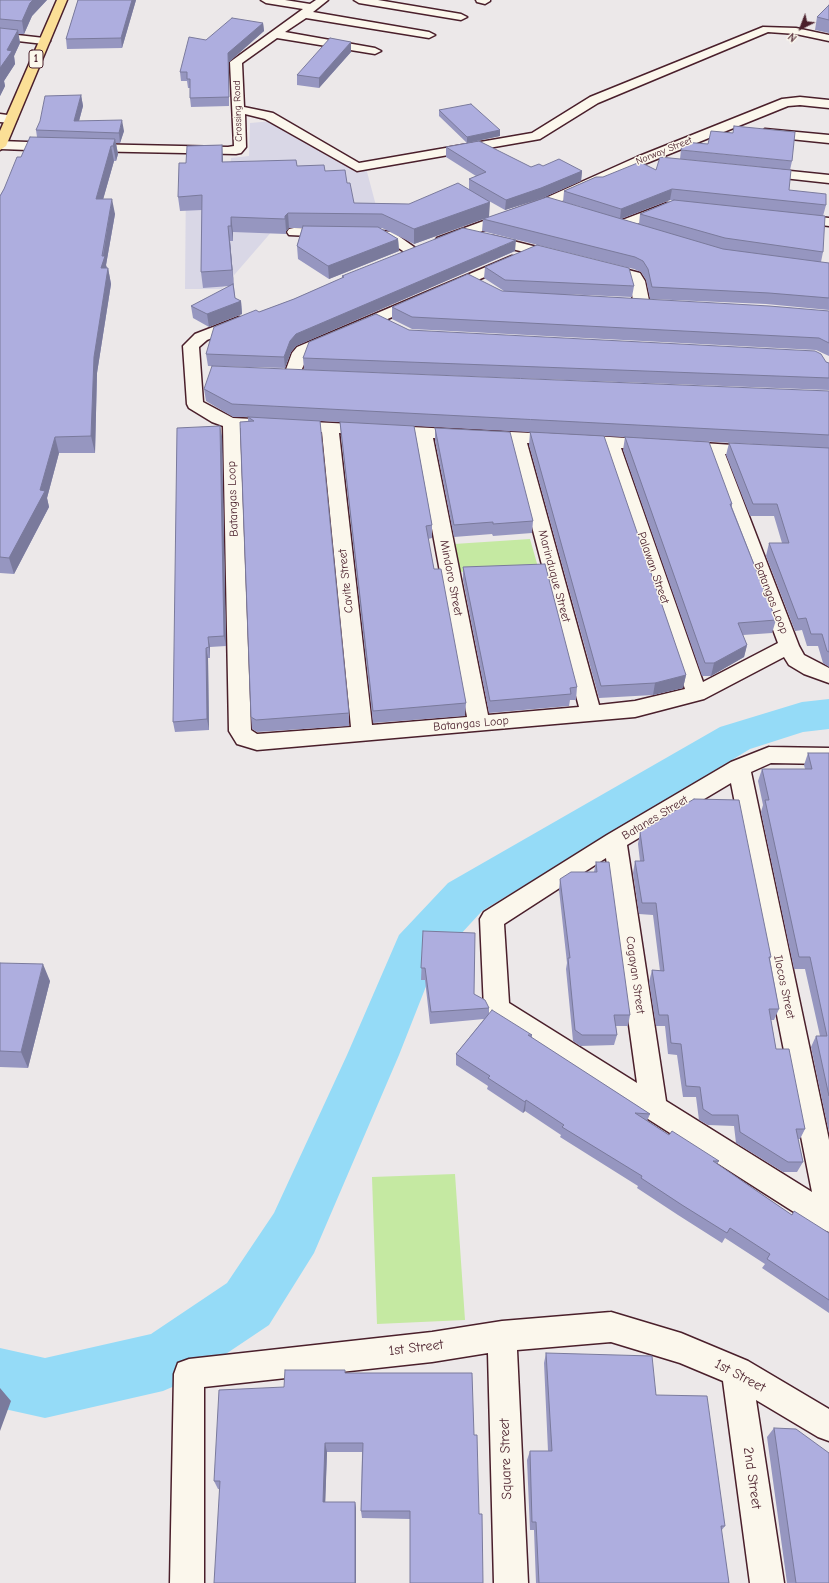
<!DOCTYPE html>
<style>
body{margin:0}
#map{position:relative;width:829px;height:1583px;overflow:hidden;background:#ece8e9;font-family:"Comic Neue",sans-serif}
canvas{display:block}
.north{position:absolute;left:781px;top:8px;width:40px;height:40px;-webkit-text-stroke:3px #fbf7ec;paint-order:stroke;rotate:222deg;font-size:11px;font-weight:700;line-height:16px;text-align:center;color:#4a1f2b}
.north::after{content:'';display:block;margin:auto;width:14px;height:18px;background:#4a1f2b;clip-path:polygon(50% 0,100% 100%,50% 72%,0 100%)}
</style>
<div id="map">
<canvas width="829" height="1583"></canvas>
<div class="north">N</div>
</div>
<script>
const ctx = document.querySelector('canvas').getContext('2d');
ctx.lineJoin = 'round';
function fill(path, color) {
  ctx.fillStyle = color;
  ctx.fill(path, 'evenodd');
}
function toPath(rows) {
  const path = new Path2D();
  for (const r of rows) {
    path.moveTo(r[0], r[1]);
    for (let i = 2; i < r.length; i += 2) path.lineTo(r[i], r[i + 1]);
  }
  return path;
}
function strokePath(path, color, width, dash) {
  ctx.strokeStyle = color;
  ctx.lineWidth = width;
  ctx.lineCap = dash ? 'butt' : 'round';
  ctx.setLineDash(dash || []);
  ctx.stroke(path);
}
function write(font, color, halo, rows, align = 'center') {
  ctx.font = font + ' "Comic Neue",sans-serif';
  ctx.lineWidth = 3;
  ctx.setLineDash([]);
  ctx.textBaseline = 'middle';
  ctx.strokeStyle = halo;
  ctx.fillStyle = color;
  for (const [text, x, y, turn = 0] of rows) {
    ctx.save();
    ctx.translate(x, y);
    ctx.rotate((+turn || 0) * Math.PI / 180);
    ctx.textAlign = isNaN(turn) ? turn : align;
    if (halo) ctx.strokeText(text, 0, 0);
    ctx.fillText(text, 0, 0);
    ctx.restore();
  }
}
fill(toPath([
 [273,121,334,160,366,168,379,217,287,214,222,289,185,289,186,177,230,175,231,158,249,156,250,123]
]), '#d9d7e6');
fill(toPath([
 [530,539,538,567,459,572,454,544],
 [455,1174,465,1320,377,1324,372,1177]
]), '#c5e9a2');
fill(toPath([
 [829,699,829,729,803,732,750,749,482,911,436,961,399,1055,314,1253,269,1325,184,1382,163,1391,45,1418,0,1408,0,1348,45,1358,151,1334,227,1283,274,1213,347,1055,399,935,448,883,720,727,802,702,829,699]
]), '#95dbf7');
const minor = toPath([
 [261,0,285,0,310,4,316,0,328,0,313,12,429,32,435,35,429,38,306,18,285,32,375,48,381,51,375,54,277,38,242,63,244,107,273,113,359,163,532,133,590,97,763,27,796,28,829,35,829,41,796,34,768,32,598,103,540,139,357,171,265,119,245,114,246,147,241,153,236,154,82,151,81,148,87,144,228,147,234,146,230,62,303,9,266,3,261,0],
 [354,0,378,0,461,14,467,17,461,20,359,3,354,0],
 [476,0,490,0,490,1,485,4,477,2,476,0],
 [0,33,44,38,50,41,44,44,0,39,0,33],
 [800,97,829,100,829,108,800,105,788,106,647,163,551,206,447,244,437,244,435,241,437,238,541,200,637,157,782,99,800,97],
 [0,114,15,116,17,119,11,123,0,122,0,114],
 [765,129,829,135,829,143,761,136,759,133,765,129],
 [0,141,55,143,61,147,55,151,1,149,0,141],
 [761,168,829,175,829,183,756,175,754,172,756,169,761,168],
 [667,203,672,204,674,207,672,210,627,228,622,229,617,228,615,225,617,222,667,203],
 [794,214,829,218,829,226,789,221,787,218,789,215,794,214],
 [294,228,332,229,337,230,339,233,337,236,332,237,289,235,287,232,289,229,294,228],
 [370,230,393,232,421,252,419,255,409,255,385,239,365,237,363,234,365,231,370,230],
 [493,236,561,253,563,256,561,259,556,260,488,243,486,240,488,237,493,236],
 [512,256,517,257,519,260,517,263,309,353,298,378,292,380,286,378,284,375,292,353,297,347,512,256],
 [601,263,640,273,645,281,650,305,647,308,637,308,634,305,629,279,596,270,594,267,596,264,601,263],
 [239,317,244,319,247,322,244,325,207,340,199,347,203,402,233,418,610,437,764,447,767,451,764,455,758,456,725,454,799,646,804,655,829,668,829,683,804,674,789,665,784,657,704,699,635,717,257,750,237,744,229,731,223,426,212,422,189,408,187,404,183,346,195,334,239,317],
 [240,428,322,432,351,727,257,734,251,730,240,428],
 [339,433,415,437,467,717,372,725,339,433],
 [433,438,510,442,579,707,488,715,433,438],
 [527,443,603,447,685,689,635,701,599,705,527,443],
 [621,448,707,453,778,643,703,682,621,448],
 [769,747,829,748,829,764,771,763,751,772,829,1140,829,1232,819,1228,488,1017,484,1009,480,919,484,912,607,835,731,762,769,747],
 [731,783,812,1192,666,1101,627,845,731,783],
 [606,858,637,1083,509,1003,504,924,606,858],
 [611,1312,681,1333,748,1361,829,1409,829,1441,818,1437,756,1400,784,1583,750,1583,723,1381,680,1363,611,1342,517,1350,528,1583,494,1583,488,1353,432,1362,204,1387,204,1583,170,1583,174,1374,178,1363,189,1359,432,1332,502,1321,611,1312]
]);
const trunk = toPath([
 [57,0,67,0,6,146,0,150,0,131,57,0]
]);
strokePath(minor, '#4a1f2b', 3);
strokePath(trunk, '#4a1f2b', 3);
fill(minor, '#fbf7ec');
fill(trunk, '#fbdf96');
fill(toPath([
 [0,0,47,0,32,16,24,34,18,34,20,43,14,56,15,64,4,81,5,86,0,96],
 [78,0,136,0,122,48,67,49,66,39],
 [829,5,829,33,815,30,817,17],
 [263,23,264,31,229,62,229,106,191,107,190,98,190,88,188,88,187,81,181,81,180,72,206,40],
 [351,42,351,52,319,88,297,85,297,75],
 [81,95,83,106,79,121,124,131,120,143,116,143,118,154,116,161,114,161,103,199,115,214,106,265,107,268,108,268,111,284,97,373,95,453,59,453,47,498,49,507,14,574,0,573,0,196,21,157,37,137,36,130],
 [439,110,500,130,500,136,467,143,439,116],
 [446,147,531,167,543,166,582,171,581,181,540,199,505,210,489,201,489,217,414,244,382,228,380,228,398,239,399,251,329,279,298,259,297,246,302,228,289,228,286,231,286,234,233,232,233,241,230,241,235,298,241,301,242,314,209,327,193,318,191,306,230,286,203,288,201,272,202,210,180,211,178,197,186,163,223,159,223,162,297,166,325,171,347,183,354,203,409,204,469,189,469,179,476,176,446,157],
 [681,150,792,161,790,170,680,159],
 [656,170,789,190,826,205,823,216,823,252,821,262,829,263,829,310,766,304,650,299,646,280,641,272,634,269,482,231,483,219,582,207,563,202,564,191,603,177],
 [670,200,673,200,640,214,639,224,621,219],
 [515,251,296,346,291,352,285,368,208,366,206,354,259,312,294,299,342,278,342,276],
 [485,267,634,286,632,297,561,294,829,311,829,356,816,350,412,329,392,319,392,307,504,291,484,278],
 [409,330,826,362,829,363,829,390,304,370,303,358],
 [204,389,829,391,829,448,414,426,432,525,432,538,428,539,434,569,466,703,465,716,373,723,341,435,340,422,320,421,349,713,349,726,257,732,252,729,251,717,248,417,233,417,206,401],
 [435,428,533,521,532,533,493,536,492,534,454,537,435,440],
 [530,432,686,675,683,688,653,695,599,698,529,445],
 [222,436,226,646,210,647,210,658,208,658,209,730,175,732,173,722],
 [625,437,732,504,732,507,776,620,772,633,743,635,747,645,744,657,711,676,702,676,623,450],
 [729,443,829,448,829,667,823,663,818,646,807,646,802,630,795,631,766,556,769,543,782,543,774,516,750,516,726,455],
 [463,567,577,687,576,700,570,700,569,706,489,713,463,580],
 [808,753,829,753,829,1133,811,1047,816,1036,820,1036,814,1009,805,969,794,969,761,812,763,805,758,781,762,769,805,769,804,765],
 [640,832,771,957,770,959,779,1009,774,1020,771,1020,776,1049,805,1129,800,1139,798,1139,803,1162,797,1172,783,1172,736,1143,734,1126,708,1125,699,1120,696,1097,683,1097,677,1055,668,1054,665,1026,656,1026,649,982,652,970,660,971,653,915,639,914,633,873,635,861,640,861,638,844],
 [596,862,630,1015,628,1026,616,1026,617,1035,614,1045,580,1046,573,1041,566,969,567,963,559,890,560,879,594,872],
 [423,931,474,994,489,1008,489,1014,532,1035,532,1038,650,1114,647,1121,669,1135,719,1161,717,1164,792,1215,829,1233,829,1313,762,1268,765,1264,725,1238,722,1243,678,1215,637,1188,638,1186,560,1137,561,1135,525,1111,523,1113,487,1089,488,1086,456,1065,456,1054,484,1019,430,1024,425,980,421,980],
 [0,963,50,981,28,1068,0,1067],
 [546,1353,656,1395,725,1526,721,1531,729,1583,536,1583,534,1530,530,1530,527,1460,530,1451,548,1451,544,1363],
 [345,1370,345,1373,472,1373,410,1519,362,1518,361,1511,362,1452,327,1452,325,1502,355,1502,356,1509,218,1489,214,1481,284,1387],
 [774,1428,829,1583,787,1583,767,1437]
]), '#9696c0');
fill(toPath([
 [33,0,47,0,32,16,24,34,22,21,30,3],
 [132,0,136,0,122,48,121,38],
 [263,23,264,31,229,62,229,106,229,97,228,53],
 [18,30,20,43,14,56,15,64,4,81,5,86,0,96,0,68,7,50],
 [351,42,351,52,319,88,319,78],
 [81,95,83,106,76,132,74,121],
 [122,120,124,131,120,143,119,133],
 [500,130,500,136,467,143,467,137],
 [115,139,118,154,116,161,113,146],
 [222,145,223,159,223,176,222,162],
 [111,146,114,161,99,214,96,199],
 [582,171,581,181,540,199,505,210,506,200],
 [672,189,670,200,620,219,621,209],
 [112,199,115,214,106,265,108,272,101,268],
 [490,202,489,217,414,244,414,229],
 [288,213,289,228,286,231,285,216],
 [231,217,233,232,233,241,231,226],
 [228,226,230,241,234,286,232,270],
 [398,239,399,251,329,279,328,266],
 [516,240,515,251,296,346,291,352,285,368,284,357,290,341,296,334],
 [108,268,111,284,97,373,95,453,91,436,94,357],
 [241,301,242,314,209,327,207,314],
 [220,426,222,436,226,646,224,636],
 [55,437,59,453,47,498,49,507,14,574,9,558,40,490],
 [208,637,210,647,210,658,209,647],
 [747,645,744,657,711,676,714,663],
 [206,648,208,658,209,730,207,719],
 [686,675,683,688,653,695,655,683],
 [43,964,50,981,28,1068,21,1052],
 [526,1100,525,1111,523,1113,525,1102],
 [0,1388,11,1401,0,1431],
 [325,1443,327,1452,325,1510,323,1502],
 [355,1502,356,1509,356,1583,355,1583]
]), '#7a7a9c');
const building = toPath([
 [0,0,33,0,30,3,22,21,0,19,0,0],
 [78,0,132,0,121,38,66,39,78,0],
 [829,5,829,20,817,17,829,5],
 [232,18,263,23,228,53,229,97,190,98,190,79,187,79,187,72,180,72,189,37,206,40,232,18],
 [0,28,18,30,7,50,12,51,0,68,0,28],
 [330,38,351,42,319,78,297,75,330,38],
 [81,95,74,121,122,120,119,133,36,130,40,121,45,96,81,95],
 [471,104,500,130,467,137,439,110,471,104],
 [734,126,795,132,792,161,681,150,683,142,708,144,711,131,733,133,734,126],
 [30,137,115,139,113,146,111,146,96,199,112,199,102,256,105,256,101,268,108,268,94,357,91,436,55,437,40,490,45,491,9,558,0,557,0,196,4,189,17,157,21,157,30,137],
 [479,141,531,167,539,164,543,166,559,159,582,171,541,188,506,200,469,179,486,172,446,147,479,141],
 [222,145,222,162,296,160,297,166,324,165,325,171,345,170,347,183,350,183,354,203,409,204,458,183,490,202,414,229,382,214,288,213,285,216,285,219,231,217,231,226,228,226,232,270,201,272,202,195,178,197,179,163,186,163,187,146,222,145],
 [660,157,791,170,789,190,826,194,826,205,672,189,621,209,564,191,596,177,603,177,640,162,656,170,660,157],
 [547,197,723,249,829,263,829,298,769,293,652,287,648,269,643,261,635,257,483,219,547,197],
 [674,200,825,216,823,252,725,238,640,214,674,200],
 [303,226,378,227,398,239,328,266,297,246,303,226],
 [463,228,516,240,296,334,290,341,284,357,206,354,214,327,256,310,259,312,294,299,344,277,342,276,463,228],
 [537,245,629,268,634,286,505,280,485,267,537,245],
 [468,274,502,291,769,306,829,311,829,343,819,338,412,317,392,307,468,274],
 [233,284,235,298,241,301,207,314,191,306,233,284],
 [376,314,409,330,815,351,821,354,826,362,829,363,829,378,303,358,309,342,376,314],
 [212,366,829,391,829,435,232,404,204,389,212,366],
 [248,417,320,421,349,713,256,720,251,717,240,422,254,421,248,417],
 [340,422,414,426,432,525,426,526,434,569,441,569,466,703,373,711,340,422],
 [220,426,224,636,208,637,209,647,206,648,207,719,173,722,177,428,220,426],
 [435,428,510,432,533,521,493,524,493,522,454,525,435,428],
 [530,432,604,436,686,675,655,683,601,686,530,432],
 [625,437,709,442,732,504,730,504,776,620,738,623,747,645,714,663,705,663,625,437],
 [729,443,829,448,829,652,827,651,822,634,811,634,806,618,798,619,769,543,789,543,777,504,753,504,729,443],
 [545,564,577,687,570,688,571,694,490,701,463,567,545,564],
 [808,753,829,753,829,1096,816,1036,827,1036,810,957,799,957,765,800,769,800,762,769,812,769,808,753],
 [694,799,739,800,771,957,769,957,779,1009,769,1009,776,1049,789,1049,805,1129,796,1129,803,1162,788,1162,740,1132,738,1115,712,1115,703,1109,700,1087,686,1086,681,1044,671,1043,668,1015,659,1015,652,970,664,971,656,903,642,903,635,861,644,861,640,832,694,799],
 [596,862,609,862,630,1015,614,1015,617,1035,582,1035,575,1030,568,958,570,958,560,879,571,872,597,872,596,862],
 [423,931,475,933,474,994,485,1000,489,1008,431,1012,425,968,421,968,423,931],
 [0,963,43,964,21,1052,0,1051,0,963],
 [492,1010,532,1035,528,1035,650,1114,635,1113,669,1135,672,1131,719,1161,713,1161,792,1215,794,1211,829,1233,829,1300,767,1259,770,1254,730,1228,727,1233,682,1205,641,1178,642,1176,562,1127,564,1125,526,1100,525,1102,488,1078,490,1076,456,1054,492,1010],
 [546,1353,652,1356,656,1395,707,1396,725,1526,721,1526,729,1583,539,1583,536,1522,532,1522,530,1451,552,1451,546,1353],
 [285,1370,345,1370,345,1373,472,1373,474,1435,477,1435,479,1514,482,1514,483,1583,410,1583,410,1511,361,1511,363,1443,325,1443,323,1502,355,1502,355,1583,214,1583,220,1481,214,1481,219,1390,284,1387,285,1370],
 [774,1428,796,1429,829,1453,829,1583,796,1583,774,1428]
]);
fill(building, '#aeaedf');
strokePath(building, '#7a7a9c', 1);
write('10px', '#4a1f2b', '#fbf7ec', [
 ["Crossing Road",238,111,-92],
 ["Norway Street",664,151,-22]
]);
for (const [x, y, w] of [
 [36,59,14]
]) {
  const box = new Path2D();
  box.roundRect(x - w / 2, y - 9, w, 18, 3);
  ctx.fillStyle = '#fbf7ec';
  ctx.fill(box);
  strokePath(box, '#4a1f2b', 1);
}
write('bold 11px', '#4a1f2b', null, [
 ["1",36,59]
]);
write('12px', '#4a1f2b', '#fbf7ec', [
 ["Batangas Loop",233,499,-92],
 ["Palawan Street",653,568,71],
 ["Marinduque Street",554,576,75],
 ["Mindoro Street",451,578,79],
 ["Cavite Street",346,581,-96],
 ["Batangas Loop",771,598,69],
 ["Batangas Loop",471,724,-5],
 ["Batanes Street",655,818,-31],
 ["Cagayan Street",635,975,82],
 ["Ilocos Street",784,987,78]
]);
write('14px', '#4a1f2b', '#fbf7ec', [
 ["1st Street",416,1348,-7],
 ["1st Street",740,1376,28],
 ["Square Street",506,1459,-92],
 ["2nd Street",752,1478,82]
]);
</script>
